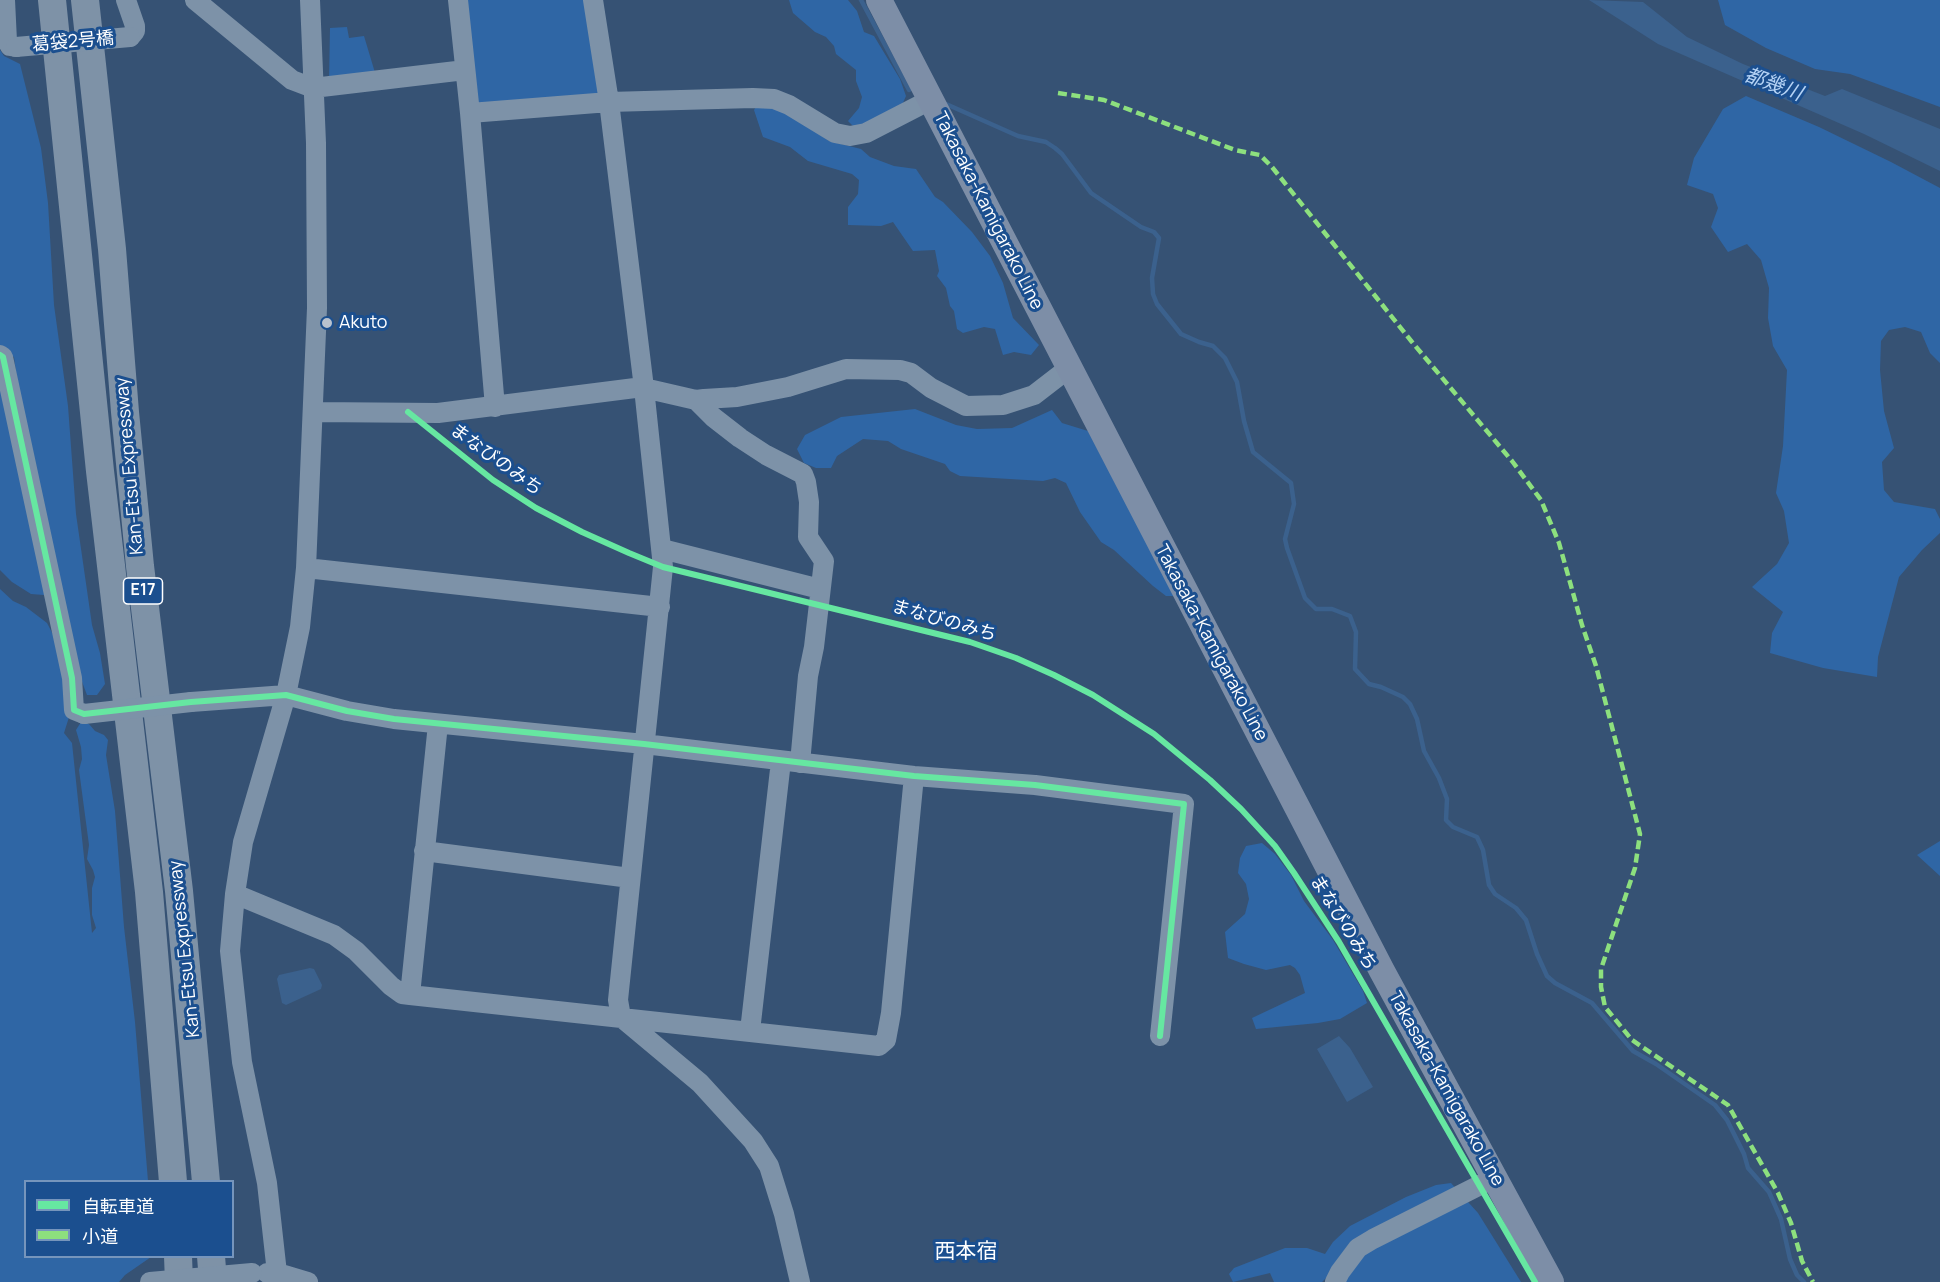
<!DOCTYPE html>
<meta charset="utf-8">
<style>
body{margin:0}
#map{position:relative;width:1940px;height:1282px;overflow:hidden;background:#365274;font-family:Manrope,"Noto Sans JP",sans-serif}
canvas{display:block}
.legend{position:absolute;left:24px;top:1180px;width:210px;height:78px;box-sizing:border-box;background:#1b4f8f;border:2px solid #7695bc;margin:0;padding:8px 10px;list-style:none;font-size:18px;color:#fff}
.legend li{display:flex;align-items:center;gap:12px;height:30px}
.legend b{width:30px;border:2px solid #7695bc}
</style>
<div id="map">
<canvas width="1940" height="1282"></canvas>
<ul class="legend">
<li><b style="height:8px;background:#66e7a1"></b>自転車道</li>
<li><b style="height:8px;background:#8de07e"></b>小道</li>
</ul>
</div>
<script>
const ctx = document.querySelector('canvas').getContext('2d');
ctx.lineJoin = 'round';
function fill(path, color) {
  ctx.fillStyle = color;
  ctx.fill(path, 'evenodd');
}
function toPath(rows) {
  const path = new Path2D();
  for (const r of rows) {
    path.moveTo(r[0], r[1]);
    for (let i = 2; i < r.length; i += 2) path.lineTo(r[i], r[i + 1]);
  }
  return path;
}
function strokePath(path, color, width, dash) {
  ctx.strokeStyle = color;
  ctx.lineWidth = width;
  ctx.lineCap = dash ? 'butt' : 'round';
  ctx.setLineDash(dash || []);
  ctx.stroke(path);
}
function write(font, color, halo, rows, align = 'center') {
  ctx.font = font + ' Manrope,"Noto Sans JP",sans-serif';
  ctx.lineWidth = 6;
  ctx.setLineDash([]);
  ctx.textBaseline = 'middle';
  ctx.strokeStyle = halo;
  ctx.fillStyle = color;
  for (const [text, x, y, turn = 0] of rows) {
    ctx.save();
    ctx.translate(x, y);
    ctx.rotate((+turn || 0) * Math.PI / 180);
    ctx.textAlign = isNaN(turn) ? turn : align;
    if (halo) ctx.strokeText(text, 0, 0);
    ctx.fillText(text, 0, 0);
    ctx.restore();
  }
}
fill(toPath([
 [464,0,584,0,600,96,479,108],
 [789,0,848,0,857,11,864,32,874,36,900,79,906,96,902,105,888,115,854,127,848,121,859,108,862,97,856,81,856,70,836,54,834,46,826,37,815,32,793,13],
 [1718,0,1940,0,1940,107,1850,74,1815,69,1766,48,1725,25],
 [347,27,349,38,364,36,376,76,329,82,330,28],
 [0,50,4,56,20,64,41,148,48,203,54,305,68,406,76,514,92,625,100,653,105,684,97,695,87,695,81,679,26,449,14,357,0,350],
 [1746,96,1819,127,1891,162,1940,188,1940,363,1930,353,1921,332,1905,327,1889,330,1881,341,1880,370,1884,411,1894,448,1882,462,1884,490,1894,502,1935,509,1940,519,1940,533,1922,550,1899,577,1878,657,1877,677,1823,668,1770,653,1772,633,1783,612,1752,587,1777,564,1789,543,1784,511,1776,493,1783,446,1787,370,1773,346,1768,318,1769,288,1761,260,1747,244,1728,252,1711,227,1718,208,1713,194,1687,185,1694,158,1723,109],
 [758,104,785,110,829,141,861,149,870,157,894,166,916,169,935,197,943,202,972,232,990,256,1003,283,1013,318,1039,345,1031,355,1014,352,1003,355,995,329,984,327,963,333,957,329,954,311,950,306,946,288,937,276,939,271,935,250,913,251,893,222,881,226,848,225,848,207,858,194,859,180,852,174,808,161,790,147,763,137,754,110],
 [0,371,44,565,44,595,31,594,12,582,0,570],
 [915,409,956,425,977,429,1012,428,1052,410,1062,423,1088,431,1175,596,1166,596,1153,586,1114,550,1101,542,1080,512,1066,483,1055,478,1043,481,960,476,950,471,945,464,901,449,888,441,863,439,837,456,831,468,816,468,804,463,797,449,805,435,841,417],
 [0,589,13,601,26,607,47,623,59,646,70,714,64,733,72,743,92,933,96,928,92,915,92,888,95,877,93,870,87,859,89,845,79,770,82,759,81,747,76,730,81,722,89,724,95,731,104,735,108,740,106,755,115,811,124,927,135,1022,148,1181,26,1182,26,1256,151,1257,125,1275,119,1282,0,1282],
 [1940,841,1940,876,1917,855],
 [1262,843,1275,854,1291,875,1304,901,1333,940,1363,991,1367,1003,1340,1019,1318,1023,1256,1029,1252,1018,1305,993,1300,975,1295,968,1290,965,1266,970,1244,964,1228,958,1225,932,1245,914,1249,899,1246,884,1238,873,1240,858,1246,846],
 [1451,1183,1478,1213,1521,1282,1336,1282,1328,1276,1322,1282,1274,1282,1270,1273,1233,1282,1229,1274,1234,1268,1285,1248,1307,1248,1325,1254,1333,1242,1350,1226,1406,1197,1436,1185]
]), '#2f66a5');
fill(toPath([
 [1589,0,1643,2,1687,37,1743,64,1825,96,1842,89,1940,129,1940,171,1864,134,1658,44],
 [310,968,314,969,322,985,321,989,286,1005,282,1003,277,979,279,975],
 [1339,1036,1350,1048,1373,1087,1347,1102,1317,1049]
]), '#3b618d');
strokePath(toPath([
 [861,0,909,90],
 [946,104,1018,136,1046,142,1055,148,1062,154,1091,193,1141,227,1154,232,1159,238,1152,278,1153,294,1157,304,1181,334,1199,342,1213,346,1225,358,1237,382,1244,421,1253,452,1291,483,1294,504,1285,539,1287,548,1305,598,1316,609,1332,609,1350,616,1356,632,1355,669,1369,684,1381,687,1403,697,1410,704,1417,719,1424,751,1439,778,1447,799,1446,820,1453,827,1477,837,1483,850,1489,885,1495,894,1516,908,1526,920,1537,954,1547,976,1555,983,1592,1003,1633,1051,1656,1064,1715,1105,1727,1120,1744,1154,1748,1168,1769,1192,1781,1219,1790,1259,1797,1275,1804,1282]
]), '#3b618d', 4.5);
strokePath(toPath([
 [5,0,7,41,10,46,16,47],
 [126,0,135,26,135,31,130,37],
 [195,0,292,80,313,88,465,70],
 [458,0,470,113,495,407],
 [593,0,609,102,644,388,663,567,618,1000,621,1017,700,1083,753,1141,769,1166,784,1214,800,1282],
 [470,113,609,102,753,98,774,99,789,105,835,133,850,136,866,133,930,100],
 [0,355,3,357,72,678,74,710,84,714],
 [696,400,713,417,740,438,766,455,803,474,806,482,809,502,808,537,824,561,814,647,808,676,800,763],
 [313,412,438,413,635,388,644,388,696,400,704,399,737,397,788,387,846,369,900,370,911,373,931,388,966,406,1003,405,1034,395,1069,368],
 [662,549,820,589],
 [306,568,660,607],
 [191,702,286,695,347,711,394,719,644,744,914,776,1035,785,1184,804,1160,1036],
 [438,724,410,995,879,1046,886,1040,891,1013,914,776],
 [424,851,630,878],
 [235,894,334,935,356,951,391,986,402,994,410,995],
 [750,1031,781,761],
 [267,1273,278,1273,308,1282],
 [278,1282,267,1183,242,1062,230,951,235,894,243,842,286,695,300,627,306,568,317,308,316,143,310,0],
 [1335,1282,1340,1272,1358,1248,1373,1239,1494,1178]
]), '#7d92a8', 20);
strokePath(toPath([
 [879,0,1382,971,1551,1282]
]), '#7d8ea7', 26);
strokePath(toPath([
 [52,0,100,471,149,892,173,1182],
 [85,0,112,249,125,412,140,566,179,891,206,1182],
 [178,1256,179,1282],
 [211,1256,213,1282]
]), '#7e92a7', 28);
strokePath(toPath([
 [16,47,130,37],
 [84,714,191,702],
 [150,1282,252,1273]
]), '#7d92a8', 20);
strokePath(toPath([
 [1058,93,1104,100,1235,150,1260,155,1272,167,1412,342,1512,461,1541,500,1559,543,1582,625,1596,666,1640,834,1635,868,1601,969,1601,987,1605,1007,1632,1040,1728,1105,1778,1193,1791,1223,1802,1261,1813,1282]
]), '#8de07e', 4.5, [9, 4.5]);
strokePath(toPath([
 [0,355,3,357,72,678,74,710,84,714,191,702,286,695,347,711,394,719,644,744,914,776,1035,785,1184,804,1160,1036],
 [408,412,493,480,536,508,582,532,629,553,663,567,970,642,1016,658,1054,675,1093,695,1154,734,1210,780,1241,809,1275,846,1294,873,1339,942,1535,1282]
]), '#66e7a1', 6);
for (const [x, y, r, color] of [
 [327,323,6,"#b9c2ce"]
]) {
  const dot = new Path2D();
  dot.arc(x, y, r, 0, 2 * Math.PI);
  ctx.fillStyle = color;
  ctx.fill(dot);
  strokePath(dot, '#1b4f8f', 2);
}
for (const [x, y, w] of [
 [143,591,39]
]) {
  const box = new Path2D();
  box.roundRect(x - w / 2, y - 13, w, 26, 4.5);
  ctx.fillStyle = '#1b4f8f';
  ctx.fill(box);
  strokePath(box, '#fff', 1.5);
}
write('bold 16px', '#fff', null, [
 ["E17",143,591]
]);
write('18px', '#fff', '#1b4f8f', [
 ["葛袋2号橋",73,42,-5],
 ["Takasaka-Kamigarako Line",988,211,63],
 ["まなびのみち",496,460,36],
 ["Kan-Etsu Expressway",130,466,-95],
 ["まなびのみち",944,621,16],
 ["Takasaka-Kamigarako Line",1211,643,62],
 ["まなびのみち",1343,923,58],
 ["Kan-Etsu Expressway",185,949,-96],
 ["Takasaka-Kamigarako Line",1446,1089,61]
]);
write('18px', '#fff', '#1b4f8f', [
 ["Akuto",339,323]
], 'left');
write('italic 20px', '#b5d3f5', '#1b4f8f', [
 ["都幾川",1773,85,20]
]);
write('21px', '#fff', '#1b4f8f', [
 ["西本宿",966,1252]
]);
</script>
